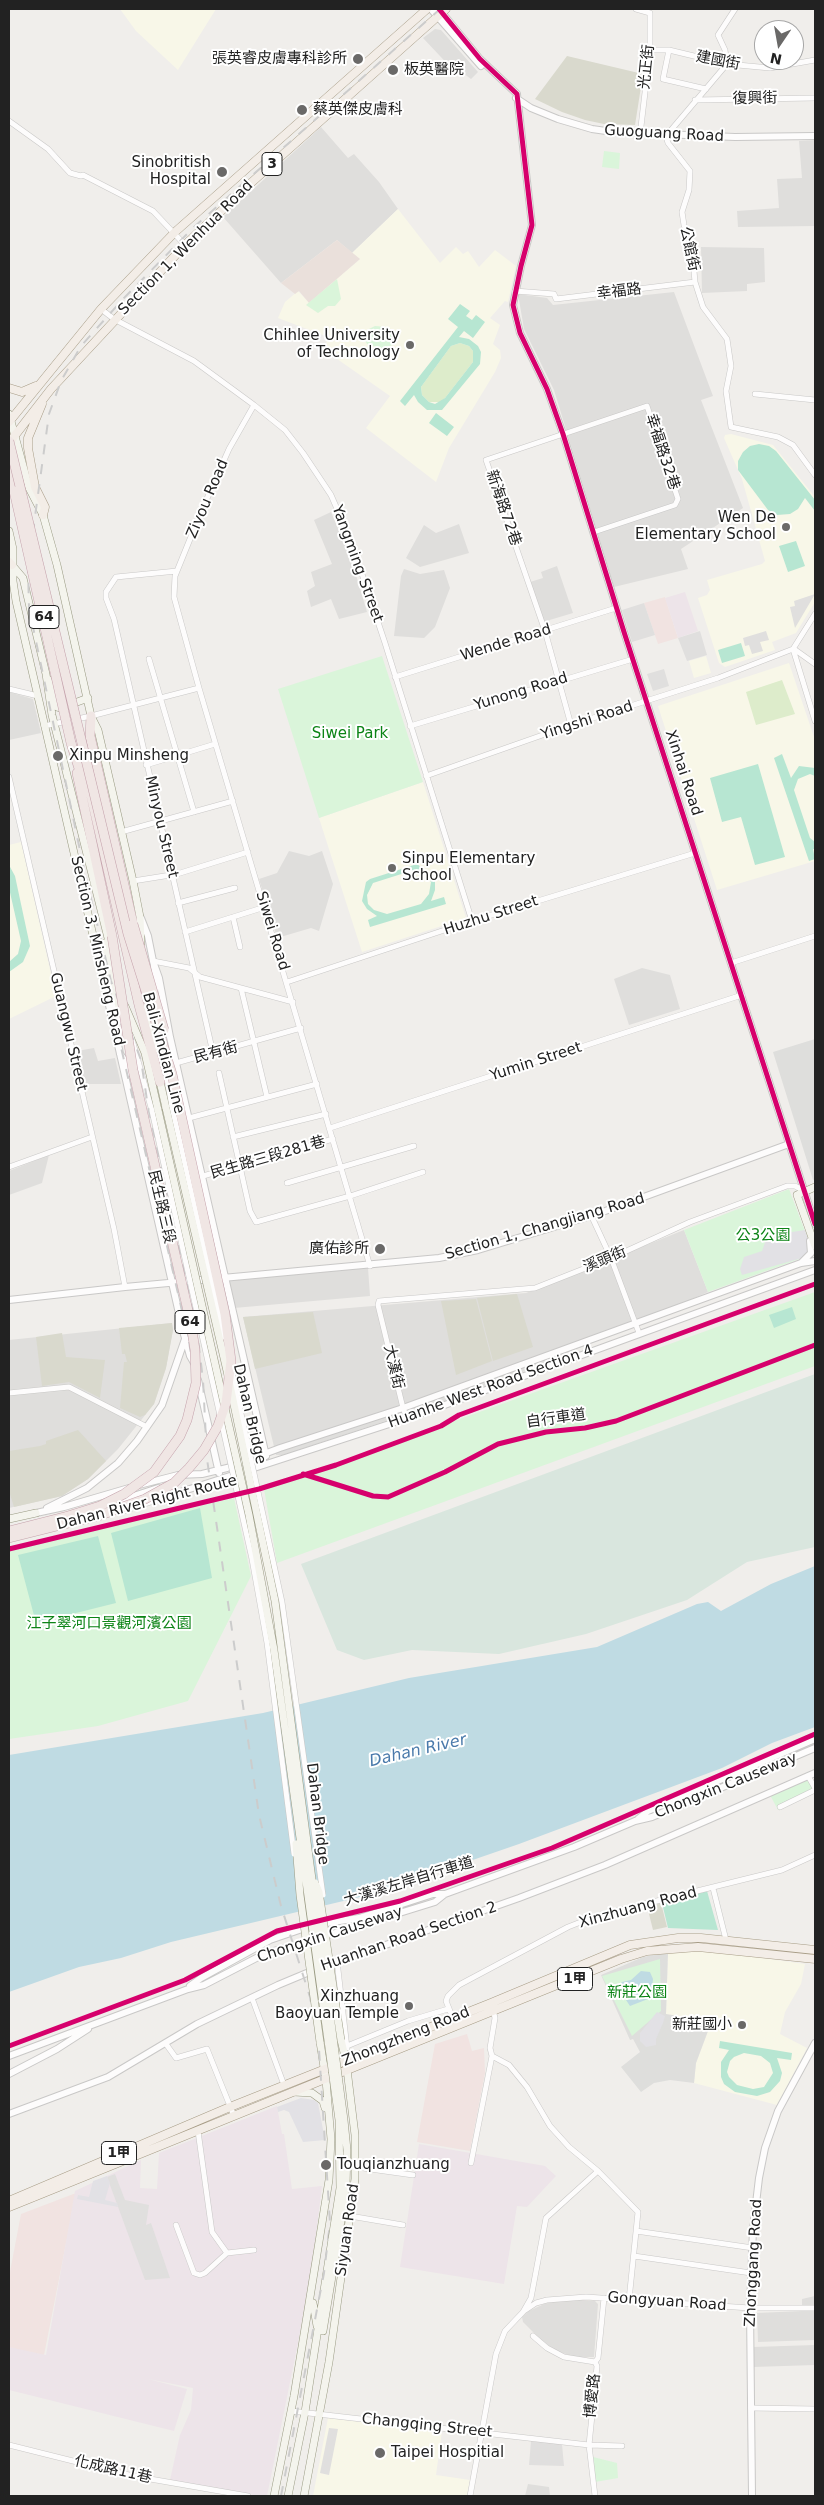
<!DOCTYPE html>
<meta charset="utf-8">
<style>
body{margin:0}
#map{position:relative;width:824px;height:2505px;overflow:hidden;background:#f0eeeb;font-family:"DejaVu Sans",sans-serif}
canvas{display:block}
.frame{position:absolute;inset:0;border:10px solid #222;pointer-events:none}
.north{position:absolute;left:754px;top:20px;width:50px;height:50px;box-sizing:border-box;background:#fff;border:1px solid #a7a7a7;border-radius:50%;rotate:192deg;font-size:14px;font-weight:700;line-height:20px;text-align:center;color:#222}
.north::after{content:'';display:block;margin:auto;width:18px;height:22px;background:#6a6968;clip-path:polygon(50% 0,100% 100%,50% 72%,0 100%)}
</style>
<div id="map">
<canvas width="824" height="2505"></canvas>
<div class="frame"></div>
<div class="north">N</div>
</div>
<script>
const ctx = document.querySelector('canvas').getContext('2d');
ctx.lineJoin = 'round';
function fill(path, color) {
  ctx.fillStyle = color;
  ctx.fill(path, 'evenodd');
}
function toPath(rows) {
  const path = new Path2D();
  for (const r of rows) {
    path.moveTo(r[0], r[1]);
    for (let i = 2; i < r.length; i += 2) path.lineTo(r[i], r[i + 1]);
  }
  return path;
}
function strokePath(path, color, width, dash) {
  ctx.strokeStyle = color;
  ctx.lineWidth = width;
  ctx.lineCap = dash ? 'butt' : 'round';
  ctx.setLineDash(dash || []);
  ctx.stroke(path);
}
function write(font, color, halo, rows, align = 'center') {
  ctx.font = font + ' "DejaVu Sans","Noto Sans TC",sans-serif';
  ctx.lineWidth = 4;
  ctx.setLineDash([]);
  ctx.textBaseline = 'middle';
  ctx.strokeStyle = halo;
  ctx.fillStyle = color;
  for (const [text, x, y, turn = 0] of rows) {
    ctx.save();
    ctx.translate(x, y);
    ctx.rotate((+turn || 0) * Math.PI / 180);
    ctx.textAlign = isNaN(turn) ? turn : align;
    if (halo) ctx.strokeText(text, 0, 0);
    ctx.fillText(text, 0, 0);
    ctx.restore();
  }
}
fill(toPath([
 [435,29,441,30,478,72,471,79,459,70,456,73,423,38],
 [321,127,348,158,354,154,379,182,398,209,352,253,337,240,281,283,223,217],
 [815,140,815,226,738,227,737,211,779,208,777,179,802,178,799,141],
 [701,247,764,248,765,282,747,284,747,291,702,293],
 [674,292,713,396,701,400,743,508,681,549,688,569,614,587,554,390,524,329,518,294,547,298,553,305],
 [331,512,352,562,367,612,339,619,331,599,311,607,307,591,315,586,311,572,332,564,314,520],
 [459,524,469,553,420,567,406,558,424,525,436,533],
 [557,566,573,613,543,622,530,582,543,578,541,572],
 [404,569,420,574,444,570,450,588,435,627,424,638,394,636,401,576],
 [9,692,33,699,41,733,9,740],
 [289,851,309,856,322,851,333,884,319,931,311,928,277,938,259,879,277,873],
 [642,968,670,975,680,1009,629,1025,614,979],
 [94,1048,98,1061,115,1058,121,1084,84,1084,77,1051],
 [49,1155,42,1183,9,1195,9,1171],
 [684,1230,708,1292,488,1387,283,1455,276,1455,243,1317,526,1293],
 [368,1268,370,1296,234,1308,227,1279],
 [172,1323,173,1330,166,1368,154,1404,118,1449,88,1479,62,1496,9,1508,9,1340],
 [815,2296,815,2340,758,2342,757,2313,802,2311,802,2299],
 [565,2299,595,2301,598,2304,594,2357,575,2357,557,2351,542,2341,523,2322,522,2317,529,2311,544,2304],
 [815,2345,815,2365,753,2367,753,2347],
 [528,2484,549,2487,550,2496,525,2496]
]), '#dfdedc');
fill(toPath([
 [665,597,678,638,658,644,644,603],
 [467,2034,472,2051,484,2048,485,2073,470,2151,417,2142,435,2044],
 [76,2193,44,2355,9,2348,9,2277,21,2214]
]), '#f1e3e1');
fill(toPath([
 [685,592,698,631,678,638,665,598],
 [277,2106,282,2134,284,2134,292,2189,322,2186,310,2283,267,2496,259,2496,170,2480,180,2435,191,2410,193,2388,148,2379,187,2389,174,2431,9,2390,9,2347,46,2355,75,2191,141,2160,140,2188,157,2189,159,2153],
 [419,2144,545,2166,556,2176,527,2207,517,2206,504,2284,400,2267]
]), '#ede4e9');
fill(toPath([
 [120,9,216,9,178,70,136,31],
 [398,209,440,263,456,247,463,254,468,251,479,267,495,250,516,266,508,302,505,301,490,318,500,325,493,344,500,350,501,358,495,372,449,448,436,482,366,428,390,396,330,354,332,349,325,347,328,337,278,318,285,302,298,291,309,302,360,259,352,253],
 [731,434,773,445,815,497,815,602,796,633,772,642,775,650,725,667,719,663,698,598,707,595,710,590,707,580,762,564,765,561,742,479,724,438,725,435],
 [706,656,711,673,694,678,689,661],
 [789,663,815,740,815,861,717,890,658,706],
 [423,782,466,918,362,952,319,818],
 [21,842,56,996,9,1019,9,845],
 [698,1949,805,1964,801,1984,785,2012,780,2034,807,2048,777,2105,694,2083,696,2063,708,2031,702,2029,703,2020,666,2015,668,1952],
 [328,2418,442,2431,436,2475,470,2480,467,2496,313,2496]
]), '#f8f7e8');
fill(toPath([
 [815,1039,815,1179,813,1180,773,1052],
 [668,1952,666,2014,703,2020,702,2029,708,2031,696,2063,694,2083,670,2080,654,2083,641,2092,621,2067,640,2052,633,2039,630,2040,601,1975,643,1957]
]), '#dededc');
fill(toPath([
 [337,240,360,259,309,303,299,291,295,294,281,283]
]), '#eae0db');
fill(toPath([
 [567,56,643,74,635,125,604,124,585,120,562,112,535,99],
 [517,1294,533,1347,493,1361,477,1298],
 [476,1299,492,1361,456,1375,441,1301],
 [313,1312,322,1353,255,1369,243,1317],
 [172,1323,173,1330,166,1368,154,1404,145,1415,140,1417,120,1408,124,1362,127,1362,125,1354,122,1354,119,1328],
 [62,1333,66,1357,105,1360,100,1398,69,1382,42,1386,36,1337],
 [78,1430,106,1461,88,1479,62,1496,14,1507,9,1491,9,1451,40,1446,46,1444,46,1441],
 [661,1903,667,1927,653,1930,647,1906]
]), '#d9d9cd');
fill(toPath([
 [460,343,469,346,473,351,473,362,445,398,441,402,429,402,422,395,421,387,451,346],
 [782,680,795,714,756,725,746,692]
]), '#ddeccb');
fill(toPath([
 [815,1374,815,1547,747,1562,687,1600,586,1634,499,1654,412,1650,364,1660,337,1650,301,1564]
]), '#d9e6de');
fill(toPath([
 [604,151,620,153,619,169,602,167],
 [337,279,341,299,335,306,328,306,318,313,306,305],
 [375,326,387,327,396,332,397,340,395,344,382,349,367,344,362,335,367,330],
 [382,656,423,782,319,818,278,689],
 [789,1189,809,1242,802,1258,708,1292,684,1230],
 [815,1292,815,1366,277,1563,264,1489],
 [234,1498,251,1576,188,1701,98,1726,9,1739,9,1550],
 [808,1778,814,1789,778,1810,770,1795],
 [660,1959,661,2011,632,2036,602,1976],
 [593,2457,617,2463,618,2478,595,2482]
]), '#daf5da');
fill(toPath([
 [460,304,470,311,466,316,472,320,476,315,485,322,473,338,464,331,459,337,469,339,478,346,481,352,480,364,442,410,427,410,418,402,414,395,405,406,400,401,458,327,448,319],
 [460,343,469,346,473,351,473,362,445,398,435,404,429,402,422,395,421,387,451,346],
 [436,413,454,427,447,436,429,423],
 [759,444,769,446,776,451,815,500,815,511,805,498,798,509,790,514,777,515,768,510,738,470,738,461,743,452,750,446],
 [796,541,805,566,788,572,779,546],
 [741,643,745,656,722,663,718,650],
 [782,754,791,778,799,766,815,768,815,776,810,774,798,779,794,790,810,838,815,842,815,849,813,849,815,859,809,861,774,758],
 [758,764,785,857,755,865,741,817,722,822,710,778],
 [417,864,435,879,435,890,431,901,444,897,446,904,370,927,368,920,377,916,367,909,362,901,366,882,370,879],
 [414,870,425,873,431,882,429,894,421,904,387,914,374,910,368,904,367,895,373,883],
 [9,865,15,876,30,946,23,962,9,972,9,962,18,954,21,941,9,888],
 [792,1307,796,1319,774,1328,769,1315],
 [200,1508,212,1578,128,1601,111,1533],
 [98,1536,116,1603,36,1623,18,1555],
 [707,1891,718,1930,668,1928,662,1903],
 [720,2041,792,2053,791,2060,777,2058,782,2073,780,2081,770,2092,757,2096,735,2092,724,2084,721,2077,721,2062,729,2050,719,2048],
 [744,2053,761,2056,770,2063,773,2073,764,2087,753,2089,737,2085,729,2077,727,2072,730,2061,734,2057]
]), '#b7e6d2');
fill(toPath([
 [815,594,795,628,790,607,795,606,794,601],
 [644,603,655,635,632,642,622,610],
 [700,631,707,655,687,661,678,638],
 [766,631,769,640,760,642,763,651,752,654,749,645,745,646,743,638],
 [664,669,669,686,653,691,647,674],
 [115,2174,125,2200,149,2205,146,2225,151,2223,170,2278,145,2280,107,2177],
 [329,2428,338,2429,329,2475,320,2473],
 [531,2441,562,2444,564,2466,529,2465]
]), '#e0dfde');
fill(toPath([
 [778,1229,792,1232,805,1230,809,1242,808,1252,802,1258,742,1275,740,1269,744,1257,762,1251,767,1237,771,1232],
 [657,2012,665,2016,663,2023,656,2039,656,2045,646,2047,640,2041,640,2033],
 [301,2098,314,2100,318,2103,325,2140,303,2142,289,2112,284,2110,278,2112,277,2107],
 [107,2176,110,2183,105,2200,117,2203,118,2207,77,2199,78,2195,89,2197,93,2181]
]), '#e2e1e5');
fill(toPath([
 [815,1566,815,1727,772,1743,722,1768,519,1844,377,1893,171,1942,121,1958,79,1967,9,1992,9,1755,263,1713,409,1678,597,1647,697,1604,708,1602,721,1611,771,1584],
 [641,1971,650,1972,653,1979,652,1990,648,1999,630,2006,618,1988,622,1982,631,1980]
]), '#bfdbe3');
const minor = toPath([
 [636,9,650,13,650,50,640,135],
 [735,9,718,35,725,50,727,64,666,136,668,143,690,171,689,190,682,212,684,225,692,249,695,282,703,307,727,339,731,366,726,391,731,427,778,437,793,445,815,475],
 [650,50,669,50,727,64,770,68,815,60],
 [669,50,663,79,706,89],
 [695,100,815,98],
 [9,121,48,149,70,173,81,176,83,175,153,211,185,245],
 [515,291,554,294,556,299,695,282],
 [101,309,114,319,194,361,254,405,285,430,303,453,331,495,351,541,385,643,472,921],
 [755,394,815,400],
 [254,405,229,449,201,512,175,576,174,597,199,688,370,1266],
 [177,571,116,577,106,592,106,598,114,619,213,1053],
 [793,649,815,721],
 [794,649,815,664],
 [149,659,194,812],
 [395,677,616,608],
 [9,689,38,696],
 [571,725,545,631,486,460,647,406,678,499,675,505,594,532],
 [44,726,91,716,199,688],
 [410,726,633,659],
 [146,765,215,744],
 [426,776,571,725,718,678,793,649,815,614],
 [9,777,114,1229,125,1287],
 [121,832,233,801],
 [133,881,177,874,248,852],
 [178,903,235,888],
 [233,917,240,947],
 [185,932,265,907],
 [731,963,815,936],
 [287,982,472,921,695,853],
 [241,988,267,1097],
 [156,990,153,961,189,968,200,977,293,1002],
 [110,999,124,1025],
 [131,1036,152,1111],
 [163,1056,172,1107],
 [176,1063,301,1028],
 [219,1073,250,1211,256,1222,350,1196,423,1172],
 [189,1118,317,1084],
 [330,1128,742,995],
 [233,1137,326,1114],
 [9,1167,92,1137],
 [203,1176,333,1139],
 [287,1183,414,1146],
 [591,1215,611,1258,639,1333],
 [9,1393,69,1387,147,1427],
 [407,1418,403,1408,378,1305,379,1301,535,1288,611,1258,690,1222,787,1186,795,1186,804,1191],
 [121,1512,160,1499],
 [808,1776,815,1788],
 [780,1807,815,1790],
 [713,1888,726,1940],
 [337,1961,347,2048],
 [252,1998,284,2085],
 [493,2009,495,2018,490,2048,492,2056,509,2065,527,2087,550,2126,569,2147,598,2171,638,2212,629,2300],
 [456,2026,446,2001,448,1996,459,1985,568,1927,596,1916,782,1870,815,1855],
 [166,2044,176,2058,207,2049,234,2116],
 [347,2046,408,2021,448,2009],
 [198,2131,212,2232,227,2253,254,2250],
 [471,2163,492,2056],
 [356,2167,413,2175],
 [350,2216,403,2225],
 [176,2225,194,2273,200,2275,205,2273,227,2253],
 [636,2231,753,2248],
 [634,2256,751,2273],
 [524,2311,536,2303,547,2300,586,2297,750,2308,815,2308],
 [533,2336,547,2348,564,2357,595,2362],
 [751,2408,815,2409],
 [291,2411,589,2445,622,2446],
 [9,2445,133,2476,248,2496],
 [470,2496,496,2354,505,2331,523,2312,531,2298,546,2218,598,2171],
 [595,2496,589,2445,597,2366,595,2362,598,2358,604,2298]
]);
const tertiary = toPath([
 [431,9,481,66],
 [439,9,480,59,517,94,532,225,521,266,513,305,520,333,547,389,563,434,624,632,815,1224],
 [516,98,531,108,558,119,592,129,613,132,735,137,815,136],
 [141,918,148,936,153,961,159,978,170,1037,266,1456],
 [106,992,183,1331,190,1356,194,1363],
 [120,1054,128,1065,130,1073],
 [801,1263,811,1253,810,1241],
 [9,1300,125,1287,439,1258,478,1250,597,1214,789,1144],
 [198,1380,219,1473],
 [248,1470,420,1414,815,1270],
 [139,1485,178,1475,202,1474,227,1468,280,1448,403,1408,801,1263,815,1261],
 [148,1499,165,1497,239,1473],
 [115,1502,158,1488],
 [47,1508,87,1488,118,1463,137,1441,162,1405,185,1339],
 [36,1513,64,1507,129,1488],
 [638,1819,648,1811,815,1739],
 [320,1924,359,1918,433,1894,445,1894],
 [322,1937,435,1902,445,1894,574,1847,635,1821,652,1817,815,1748],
 [326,1966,519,1898,605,1865,815,1773],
 [190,1986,201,1978,270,1940,308,1927],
 [9,2056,188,1989,204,1985,266,1953,310,1941],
 [9,2074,57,2049,88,2029],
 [9,2114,108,2077,197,2024,278,1985,314,1970],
 [752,2496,750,2308,753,2229,759,2178,765,2148,778,2111,815,2043]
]);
const secondary = toPath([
 [9,414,29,488,43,515,57,565,91,716,98,730,133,881,140,917,141,943],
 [9,531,13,549,13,581,16,601,106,992],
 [12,565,23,578,46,674,52,715,111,950],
 [48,679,57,707,61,708,88,698],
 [105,943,112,983,121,1013],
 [147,1005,155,1049],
 [125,1006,145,1053,158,1110],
 [159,1077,166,1108],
 [815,1187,797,1195,815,1246],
 [9,1519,36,1513],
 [294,2092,312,2093,323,2101,325,2108],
 [313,2303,317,2326],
 [323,2331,338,2240],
 [274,2496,294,2396,329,2180,331,2139,326,2080,320,2042],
 [288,2496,305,2412,332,2239],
 [304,2496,329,2362,355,2179,355,2135,346,2061,341,2040]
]);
const primary = toPath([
 [9,388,22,392,36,386],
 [42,404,28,438,28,448,35,487,45,507,43,515],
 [9,422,101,309,175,232,427,9],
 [9,443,51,389,185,245,252,182,446,9],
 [9,562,12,565],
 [9,2201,230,2107,491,2003,630,1945,678,1938,701,1938,815,1950],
 [9,2207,621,1959,647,1951,698,1947,815,1959]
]);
const trunk = toPath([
 [9,469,14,491],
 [91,716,90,736,133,924],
 [71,743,82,778],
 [85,769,139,1005,160,1082],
 [77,773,112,936],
 [9,1531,68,1516],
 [9,1538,69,1523]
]);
strokePath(minor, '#c9c8c7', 6);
strokePath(tertiary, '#c9c8c7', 8);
strokePath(secondary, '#999a82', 8);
strokePath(primary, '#a79c86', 9);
strokePath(trunk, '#c5a2ac', 10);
strokePath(minor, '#fdfcfc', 5);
strokePath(tertiary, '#fdfcfc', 6);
strokePath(secondary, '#f4f4ed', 7);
strokePath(primary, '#f3ede7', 8);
strokePath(trunk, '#f0e6e4', 9);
strokePath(toPath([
 [108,991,189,1341,197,1396],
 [281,2496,324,2273,330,2223,319,2049,310,1997,281,1906,259,1815,207,1459,203,1380,197,1331,148,1107,141,1060,111,981,85,874,29,608,28,568,49,414,61,381,81,346,123,299,194,227,440,9]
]), '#ccc', 2, [10, 10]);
const minorBridge = toPath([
 [172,1107,224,1337],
 [152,1111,252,1559,267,1643,294,1854],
 [232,1372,282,1602,323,1895]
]);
const secondaryBridge = toPath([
 [166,1108,227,1371,275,1601,344,2120,347,2150,346,2187,338,2240],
 [158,1110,249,1515,274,1650,339,2120,340,2188,332,2239],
 [296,1844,300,1895,320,2042],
 [315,1883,319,1892,341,2040]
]);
const trunkBridge = toPath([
 [9,441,128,934,172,1074,225,1314,231,1361,226,1403,218,1426,204,1450,189,1468,174,1483,145,1499,98,1516,69,1523],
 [14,491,71,743],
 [133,924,164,1030],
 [68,1516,100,1506,124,1494,154,1472,180,1436,187,1420,196,1383,195,1350,191,1324,133,1070,112,936]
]);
strokePath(minorBridge, '#c9c8c7', 6, []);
strokePath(secondaryBridge, '#999a82', 8, []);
strokePath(trunkBridge, '#c5a2ac', 10, []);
strokePath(minorBridge, '#fdfcfc', 5);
strokePath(secondaryBridge, '#f4f4ed', 7);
strokePath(trunkBridge, '#f0e6e4', 9);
strokePath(toPath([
 [439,9,480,59,517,94,532,225,521,266,513,305,520,333,547,389,563,434,624,632,815,1224],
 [303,1474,373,1496,388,1497,445,1472,498,1444,546,1432,585,1428,616,1421,815,1345],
 [9,1549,259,1489,336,1465,441,1426,459,1415,815,1284],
 [9,2046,185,1980,277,1931,400,1901,552,1848,815,1734]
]), '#d6006c', 5);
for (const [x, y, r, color] of [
 [358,59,6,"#6a6968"],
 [393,70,6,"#6a6968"],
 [302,110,6,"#6a6968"],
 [222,172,6,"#6a6968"],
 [410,345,5,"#6a6968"],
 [786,527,5,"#6a6968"],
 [58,756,6,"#6a6968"],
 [392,868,5,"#6a6968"],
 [380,1249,6,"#6a6968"],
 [409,2006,5,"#6a6968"],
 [742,2025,5,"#6a6968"],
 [326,2165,6,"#6a6968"],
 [380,2453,6,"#6a6968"]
]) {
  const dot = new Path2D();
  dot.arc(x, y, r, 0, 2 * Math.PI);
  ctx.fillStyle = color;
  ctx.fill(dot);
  strokePath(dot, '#fff', 2);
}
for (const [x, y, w] of [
 [272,164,20],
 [44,617,30],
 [190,1322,30],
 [575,1979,35],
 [119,2153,35]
]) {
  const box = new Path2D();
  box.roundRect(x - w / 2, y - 11.5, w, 23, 4);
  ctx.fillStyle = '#fff';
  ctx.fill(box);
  strokePath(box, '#222', 1);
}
write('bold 14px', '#222', null, [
 ["3",272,164],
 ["64",44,617],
 ["64",190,1322],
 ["1甲",575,1979],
 ["1甲",119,2153]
]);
write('15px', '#222', '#fff', [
 ["張英睿皮膚專科診所",347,59],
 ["板英醫院",404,70,"left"],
 ["蔡英傑皮膚科",313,110,"left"],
 ["Sinobritish",211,163],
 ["Hospital",211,180],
 ["Chihlee University",400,336],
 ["of Technology",400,353],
 ["Wen De",776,518],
 ["Elementary School",776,535],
 ["Xinpu Minsheng",69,756,"left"],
 ["Sinpu Elementary",402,859,"left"],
 ["School",402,876,"left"],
 ["廣佑診所",369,1249],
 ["Xinzhuang",399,1997],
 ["Baoyuan Temple",399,2014],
 ["新莊國小",732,2025],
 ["Touqianzhuang",337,2165,"left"],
 ["Taipei Hospitial",391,2453,"left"]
], 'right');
write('15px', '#222', '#fff', [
 ["建國街",718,61,11],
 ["光正街",647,67,-84],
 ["復興街",755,99,-1],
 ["Guoguang Road",664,134,3],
 ["Section 1, Wenhua Road",186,248,-45],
 ["公館街",689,249,78],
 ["幸福路",619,292,-7],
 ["幸福路32巷",662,452,72],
 ["Ziyou Road",208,499,-67],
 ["新海路72巷",503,508,71],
 ["Yangming Street",357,564,70],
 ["Wende Road",506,643,-17],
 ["Yunong Road",521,692,-17],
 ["Yingshi Road",587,721,-18],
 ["Xinhai Road",683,773,72],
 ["Minyou Street",161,827,77],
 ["Huzhu Street",491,916,-18],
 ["Siwei Road",272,931,73],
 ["Section 3, Minsheng Road",97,951,77],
 ["Guangwu Street",68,1032,77],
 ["Bali-Xindian Line",163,1053,75],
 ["民有街",216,1053,-15],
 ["Yumin Street",536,1062,-18],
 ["民生路三段281巷",268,1158,-16],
 ["民生路三段",161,1207,77],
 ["Section 1, Changjiang Road",545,1227,-16],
 ["溪頭街",605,1260,-23],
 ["大漢街",393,1367,77],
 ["Huanhe West Road Section 4",491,1387,-20],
 ["Dahan Bridge",249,1414,77],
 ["自行車道",556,1419,-8],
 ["Dahan River Right Route",147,1503,-14],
 ["Chongxin Causeway",726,1786,-22],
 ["Dahan Bridge",317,1814,83],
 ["大漢溪左岸自行車道",409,1882,-17],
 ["Xinzhuang Road",638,1908,-15],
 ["Chongxin Causeway",330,1935,-18],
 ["Huanhan Road Section 2",409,1937,-19],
 ["Zhongzheng Road",406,2037,-22],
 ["Siyuan Road",348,2230,-82],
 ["Zhonggang Road",754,2263,-87],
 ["Gongyuan Road",667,2302,4],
 ["博愛路",593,2396,-84],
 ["Changqing Street",427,2426,6],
 ["化成路11巷",113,2470,13]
]);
write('15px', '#0c8416', '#fff', [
 ["Siwei Park",350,734],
 ["公3公園",763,1236],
 ["江子翠河口景觀河濱公園",109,1624],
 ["新莊公園",637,1993]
]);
write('italic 16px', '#4a7aab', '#fff', [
 ["Dahan River",418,1751,-13]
]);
</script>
